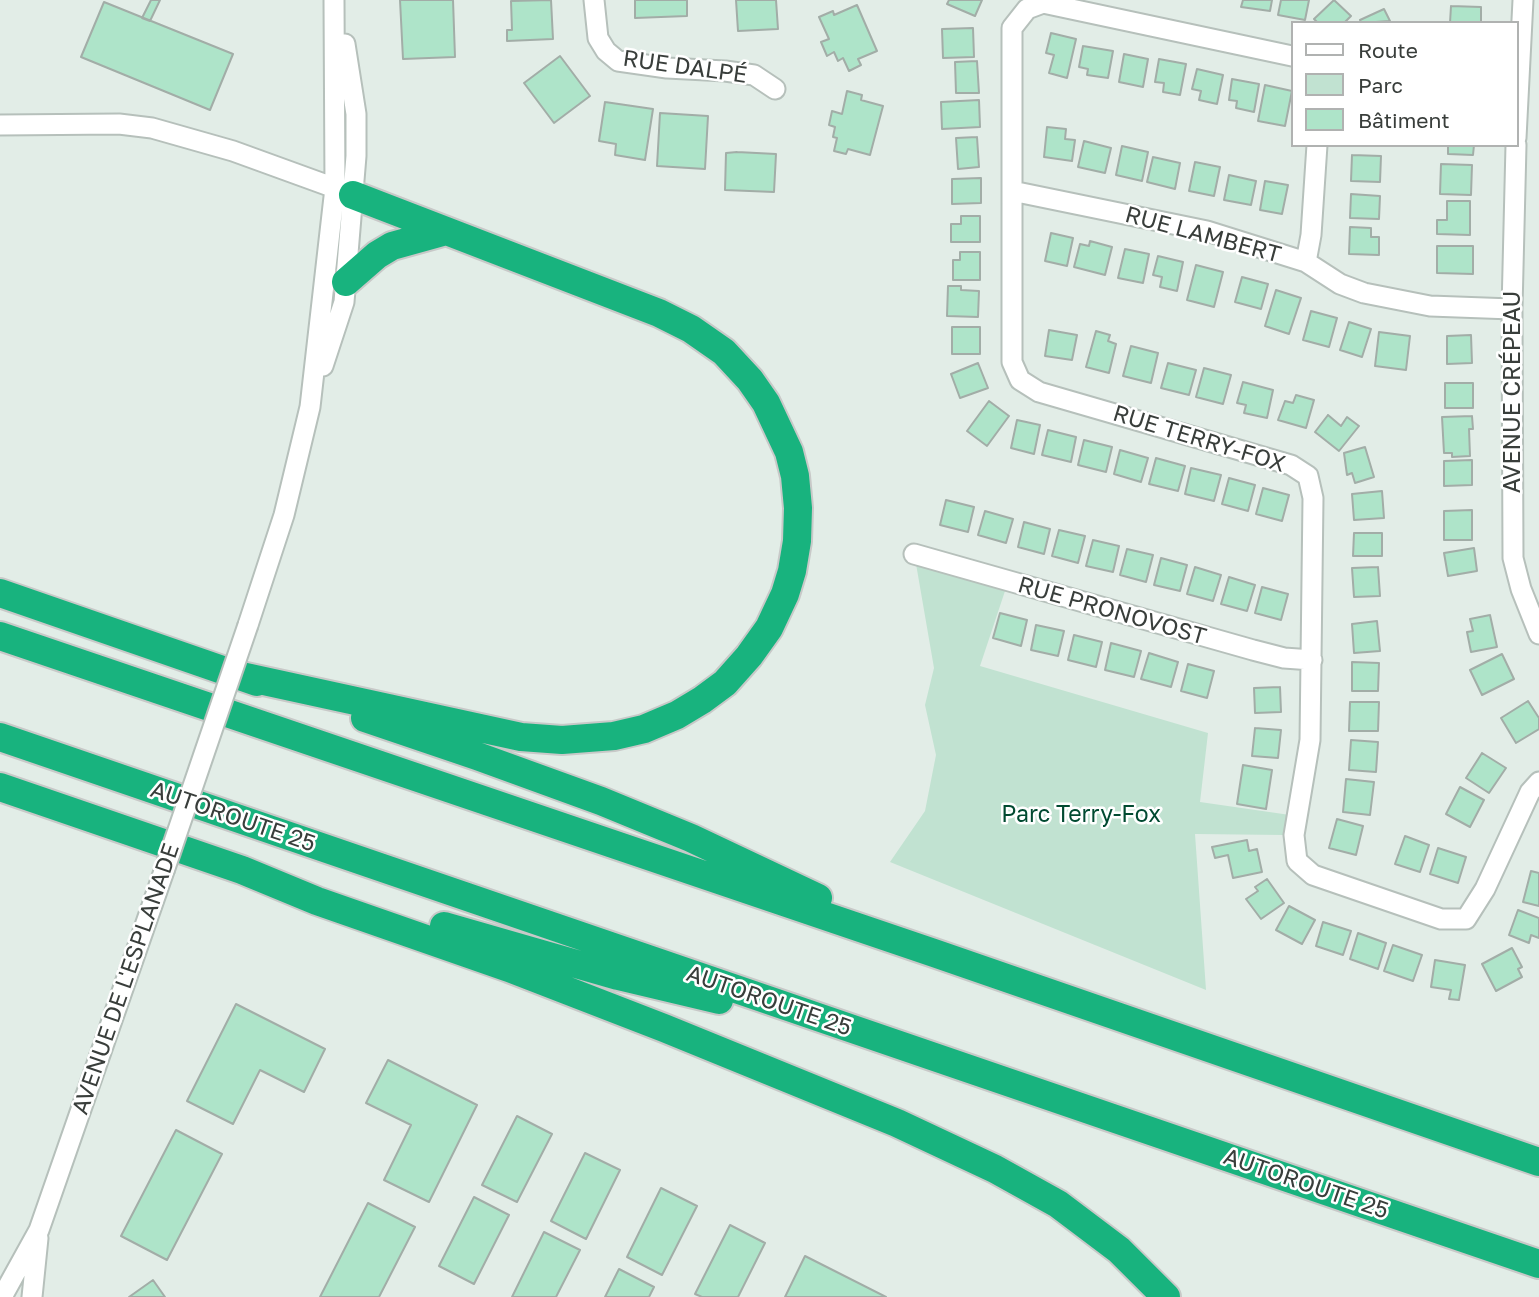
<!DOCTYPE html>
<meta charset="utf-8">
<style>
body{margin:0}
#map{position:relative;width:1539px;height:1297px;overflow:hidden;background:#e2ede7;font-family:"Golos Text",sans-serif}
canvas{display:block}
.legend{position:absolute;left:1291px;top:21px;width:228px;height:126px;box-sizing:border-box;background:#fff;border:2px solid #b0b2b1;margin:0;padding:9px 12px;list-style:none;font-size:21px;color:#393e3b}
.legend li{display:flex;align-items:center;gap:14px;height:35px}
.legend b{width:35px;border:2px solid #b0b2b1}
</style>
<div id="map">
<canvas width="1539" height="1297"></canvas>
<ul class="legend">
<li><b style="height:9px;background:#fff"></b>Route</li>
<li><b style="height:19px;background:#c1e2d1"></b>Parc</li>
<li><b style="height:19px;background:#aee4c9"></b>Bâtiment</li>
</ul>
</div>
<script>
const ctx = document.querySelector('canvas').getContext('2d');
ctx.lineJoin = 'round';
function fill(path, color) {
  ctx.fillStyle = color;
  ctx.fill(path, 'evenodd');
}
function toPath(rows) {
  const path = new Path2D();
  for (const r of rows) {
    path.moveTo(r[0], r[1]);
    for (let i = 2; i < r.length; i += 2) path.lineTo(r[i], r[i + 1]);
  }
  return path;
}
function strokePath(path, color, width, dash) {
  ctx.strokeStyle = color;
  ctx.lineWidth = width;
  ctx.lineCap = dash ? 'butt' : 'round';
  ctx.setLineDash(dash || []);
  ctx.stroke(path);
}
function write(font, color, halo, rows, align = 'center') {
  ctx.font = font + ' "Golos Text",sans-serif';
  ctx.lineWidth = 5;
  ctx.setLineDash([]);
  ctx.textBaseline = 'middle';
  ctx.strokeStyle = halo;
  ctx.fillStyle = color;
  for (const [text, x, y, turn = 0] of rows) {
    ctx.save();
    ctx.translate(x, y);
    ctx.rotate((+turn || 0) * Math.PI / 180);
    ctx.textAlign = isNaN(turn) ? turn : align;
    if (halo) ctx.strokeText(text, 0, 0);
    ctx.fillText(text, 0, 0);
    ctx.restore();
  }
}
fill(toPath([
 [915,558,1009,579,980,666,1208,733,1200,802,1290,815,1284,835,1195,834,1206,990,890,862,925,811,936,755,925,705,934,668]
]), '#c1e2d1');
const building = toPath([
 [151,0,160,0,150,21,142,18,151,0],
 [400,0,453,0,455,57,403,59,400,0],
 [551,0,553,39,507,41,507,30,512,30,511,1,551,0],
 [635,0,687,0,687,16,635,18,635,0],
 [736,0,776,0,778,29,738,31,736,0],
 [949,0,982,0,975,16,947,4,949,0],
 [1243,0,1272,0,1270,11,1241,7,1243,0],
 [1281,0,1309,0,1305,20,1278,15,1281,0],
 [1334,0,1351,16,1344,23,1318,23,1314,19,1334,0],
 [104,2,233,54,210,110,81,57,104,2],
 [857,5,877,51,858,59,861,65,849,71,843,58,838,61,834,52,827,56,821,42,829,39,819,17,833,11,834,15,857,5],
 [1451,6,1481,7,1481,23,1450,23,1451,6],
 [1384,9,1390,21,1361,23,1360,20,1384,9],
 [973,28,974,57,943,58,942,29,973,28],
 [1051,33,1076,39,1067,78,1049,73,1054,55,1046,53,1051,33],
 [1083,46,1113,51,1108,78,1087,75,1088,69,1079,67,1083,46],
 [1124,54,1148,59,1143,87,1119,82,1124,54],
 [560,56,590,96,554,123,524,83,560,56],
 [1159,59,1186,64,1180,95,1163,92,1164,83,1155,82,1159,59],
 [977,61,979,93,956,93,955,62,977,61],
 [1197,69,1223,75,1217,104,1199,100,1201,91,1192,89,1197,69],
 [1232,79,1259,84,1254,112,1236,108,1237,101,1229,100,1232,79],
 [1265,85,1292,91,1285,126,1258,121,1265,85],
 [847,91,862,95,861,100,883,106,870,155,848,149,846,154,834,151,837,138,833,137,835,127,829,125,832,111,842,114,847,91],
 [979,100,980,127,942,129,941,102,979,100],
 [605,102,653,109,645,160,615,155,616,144,599,141,605,102],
 [660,113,708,116,705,169,657,166,660,113],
 [1047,127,1066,129,1065,139,1075,140,1072,161,1044,157,1047,127],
 [977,137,979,167,958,169,956,138,977,137],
 [1084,141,1111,148,1105,173,1078,167,1084,141],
 [1448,145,1474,145,1473,155,1448,154,1448,145],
 [1122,146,1148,152,1142,181,1116,175,1122,146],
 [737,152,776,154,774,192,725,190,726,153,737,152],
 [1352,155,1381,156,1380,182,1351,181,1352,155],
 [1153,157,1180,163,1175,189,1147,182,1153,157],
 [1195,162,1220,167,1214,196,1189,191,1195,162],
 [1441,164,1472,165,1471,195,1440,194,1441,164],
 [1229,175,1256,181,1251,205,1224,200,1229,175],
 [981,178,981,203,952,204,952,179,981,178],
 [1265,181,1288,185,1282,214,1260,210,1265,181],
 [1351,194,1380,196,1379,219,1350,218,1351,194],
 [1447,201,1470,201,1470,235,1437,234,1437,220,1447,220,1447,201],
 [961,216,980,216,980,242,951,242,951,224,961,224,961,216],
 [1350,227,1371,228,1371,237,1379,237,1379,255,1349,254,1350,227],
 [1051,233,1073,238,1067,266,1045,261,1051,233],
 [1090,241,1112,247,1105,275,1074,267,1080,244,1089,246,1090,241],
 [1437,246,1473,246,1473,274,1437,273,1437,246],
 [1125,249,1149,254,1143,283,1118,278,1125,249],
 [960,252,980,252,980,280,953,280,953,260,960,260,960,252],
 [1158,256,1183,262,1177,291,1160,287,1162,277,1153,275,1158,256],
 [1196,265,1223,272,1214,307,1187,300,1196,265],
 [1242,277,1268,284,1261,309,1235,302,1242,277],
 [948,286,961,286,961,290,979,291,978,317,947,316,948,286],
 [1276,290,1301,298,1289,334,1265,326,1276,290],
 [1311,311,1337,318,1329,347,1303,340,1311,311],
 [1349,322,1371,329,1362,357,1340,350,1349,322],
 [952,327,980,327,980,354,952,354,952,327],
 [1049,330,1077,335,1072,360,1045,356,1049,330],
 [1096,331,1110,335,1108,341,1116,344,1109,373,1086,367,1096,331],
 [1379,332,1410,336,1406,370,1375,366,1379,332],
 [1471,335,1472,363,1447,364,1447,336,1471,335],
 [1131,346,1158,353,1151,383,1123,376,1131,346],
 [978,363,988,388,960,398,951,374,978,363],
 [1168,363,1196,370,1189,395,1161,388,1168,363],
 [1204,368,1231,375,1223,404,1196,397,1204,368],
 [1243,382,1273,390,1267,418,1244,413,1246,405,1237,403,1243,382],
 [1445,383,1473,383,1473,408,1445,408,1445,383],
 [1296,395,1314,400,1306,428,1278,420,1285,401,1293,403,1296,395],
 [989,401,1009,416,987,446,967,431,989,401],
 [1328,415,1341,426,1347,417,1359,426,1339,451,1315,432,1328,415],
 [1472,416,1473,429,1469,429,1470,456,1452,457,1452,453,1444,453,1442,417,1472,416],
 [1017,420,1040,425,1034,454,1011,448,1017,420],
 [1048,430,1076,437,1071,462,1042,455,1048,430],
 [1084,440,1112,447,1106,472,1078,465,1084,440],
 [1365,447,1374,477,1355,483,1352,473,1347,475,1344,453,1365,447],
 [1120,450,1148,458,1141,482,1114,474,1120,450],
 [1156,458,1185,466,1178,491,1149,484,1156,458],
 [1472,460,1472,485,1444,486,1444,461,1472,460],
 [1191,468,1221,475,1214,501,1185,494,1191,468],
 [1229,478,1255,485,1248,511,1222,504,1229,478],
 [1263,488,1289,495,1282,521,1256,514,1263,488],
 [1382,491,1384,518,1354,520,1352,494,1382,491],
 [946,500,974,507,968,532,940,525,946,500],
 [1472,510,1472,540,1444,540,1444,511,1472,510],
 [985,511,1013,519,1006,543,978,535,985,511],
 [1024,522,1050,529,1044,554,1018,547,1024,522],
 [1059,530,1085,536,1078,563,1052,556,1059,530],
 [1354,533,1382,533,1382,556,1353,556,1354,533],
 [1093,540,1119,546,1113,572,1086,566,1093,540],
 [1474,548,1477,571,1448,576,1444,553,1474,548],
 [1127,549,1153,555,1146,582,1120,575,1127,549],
 [1161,558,1187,565,1180,591,1154,585,1161,558],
 [1195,567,1221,575,1213,601,1187,594,1195,567],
 [1378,567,1380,596,1354,597,1352,568,1378,567],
 [1229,577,1255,585,1247,611,1221,604,1229,577],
 [1262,587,1288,594,1281,620,1255,613,1262,587],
 [1000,613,1027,620,1021,646,993,638,1000,613],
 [1490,615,1497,647,1471,652,1467,632,1473,631,1470,619,1490,615],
 [1377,621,1380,651,1354,653,1352,624,1377,621],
 [1036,625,1064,631,1058,656,1031,650,1036,625],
 [1074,635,1102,642,1096,667,1068,660,1074,635],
 [1111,643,1141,651,1134,677,1105,670,1111,643],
 [1149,653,1178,662,1171,687,1141,679,1149,653],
 [1502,654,1514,679,1482,695,1470,670,1502,654],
 [1352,662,1379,663,1378,691,1352,691,1352,662],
 [1188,664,1214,671,1207,698,1181,691,1188,664],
 [1280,687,1281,712,1255,713,1254,688,1280,687],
 [1528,701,1539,718,1539,729,1516,743,1501,718,1528,701],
 [1350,702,1379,702,1378,731,1349,731,1350,702],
 [1255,728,1281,730,1278,758,1252,756,1255,728],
 [1351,740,1378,742,1376,772,1349,770,1351,740],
 [1482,753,1506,768,1489,793,1466,778,1482,753],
 [1243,765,1272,770,1266,809,1237,804,1243,765],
 [1346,779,1374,782,1370,815,1343,812,1346,779],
 [1460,787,1484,800,1470,827,1446,814,1460,787],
 [1337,819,1363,826,1356,855,1329,848,1337,819],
 [1405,836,1429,845,1420,872,1395,864,1405,836],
 [1247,840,1249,851,1257,849,1262,872,1233,878,1228,855,1215,858,1212,847,1247,840],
 [1438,848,1466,857,1458,883,1430,874,1438,848],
 [1531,871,1539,873,1539,906,1523,902,1531,871],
 [1267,879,1284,903,1261,919,1246,899,1258,891,1255,887,1267,879],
 [1289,906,1315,920,1302,944,1276,930,1289,906],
 [1518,910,1539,918,1539,938,1531,935,1529,943,1509,935,1518,910],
 [1323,922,1351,931,1343,955,1316,946,1323,922],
 [1358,933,1386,943,1378,969,1350,959,1358,933],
 [1393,945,1422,955,1413,981,1384,971,1393,945],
 [1512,948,1522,967,1518,969,1522,977,1496,991,1482,964,1512,948],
 [1435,960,1465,965,1459,1000,1449,999,1451,990,1431,987,1435,960],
 [236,1004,325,1049,304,1092,260,1070,233,1124,187,1101,236,1004],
 [388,1060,477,1105,429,1202,384,1180,411,1125,366,1103,388,1060],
 [517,1116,552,1134,517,1202,482,1185,517,1116],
 [176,1130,222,1154,167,1260,121,1236,176,1130],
 [585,1153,620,1170,586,1239,551,1221,585,1153],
 [661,1188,697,1206,662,1275,627,1257,661,1188],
 [474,1197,509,1215,474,1284,439,1266,474,1197],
 [368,1203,415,1227,379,1297,320,1297,368,1203],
 [730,1225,765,1243,738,1297,702,1297,695,1294,730,1225],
 [544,1232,580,1250,556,1297,512,1297,544,1232],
 [805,1256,886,1297,785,1297,805,1256],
 [619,1269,654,1287,649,1297,605,1297,619,1269],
 [153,1280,165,1297,129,1297,153,1280]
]);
fill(building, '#aee4c9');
strokePath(building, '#a2ada7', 2);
const minor = toPath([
 [594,0,598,38,606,51,618,61,667,68,725,71,754,75,775,89],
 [1292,56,1043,3,1027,9,1012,28,1012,362,1020,380,1039,392,1291,465,1308,476,1313,498,1310,740,1294,835,1297,861,1313,875,1441,919,1466,919,1485,889,1530,792,1539,782],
 [0,125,119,124,152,128,233,151,346,192],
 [1516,138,1523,0],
 [1516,145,1512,309,1513,558,1521,589,1539,634],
 [1012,191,1207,231,1306,262,1340,284,1364,293,1430,306,1512,309],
 [1306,262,1311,235,1317,145],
 [323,366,344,302,356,156,356,114,345,44],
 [914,554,1253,650,1284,658,1312,660],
 [248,625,284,515,310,407,335,188,334,0],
 [2,1297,39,1230,164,871],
 [32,1297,38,1238]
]);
const highway = toPath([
 [346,282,377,255,392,246,446,231],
 [0,593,257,682],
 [0,636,934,953,1539,1162],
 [241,676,521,737,562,740,614,736,644,729,677,715,702,700,725,683,749,656,769,628,785,594,792,571,797,541,798,508,795,476,789,452,766,403,750,380,724,352,691,329,659,313,353,195],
 [365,718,477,756,601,801,691,838,818,898],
 [0,737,1539,1264],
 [0,787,242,870,317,901,509,968,664,1028,897,1123,995,1169,1058,1204,1119,1250,1166,1297],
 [444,926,618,976,719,1000]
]);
strokePath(minor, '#b6c0bb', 23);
strokePath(highway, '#c8c9c8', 32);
strokePath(minor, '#fff', 19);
strokePath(highway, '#18b37e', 28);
const minorBridge = toPath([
 [164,871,248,625]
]);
strokePath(minorBridge, '#b6c0bb', 23, []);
strokePath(minorBridge, '#fff', 19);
write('23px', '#393e3b', '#fff', [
 ["RUE DALPÉ",685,67,8],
 ["RUE LAMBERT",1203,235,15],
 ["AVENUE CRÉPEAU",1513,392,-90],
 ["RUE TERRY-FOX",1199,439,17],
 ["RUE PRONOVOST",1112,611,16],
 ["AUTOROUTE 25",233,817,19],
 ["AVENUE DE L'ESPLANADE",126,979,-71],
 ["AUTOROUTE 25",769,1001,19],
 ["AUTOROUTE 25",1306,1184,19]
]);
write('23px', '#014a31', '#fff', [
 ["Parc Terry-Fox",1081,815]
]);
</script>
